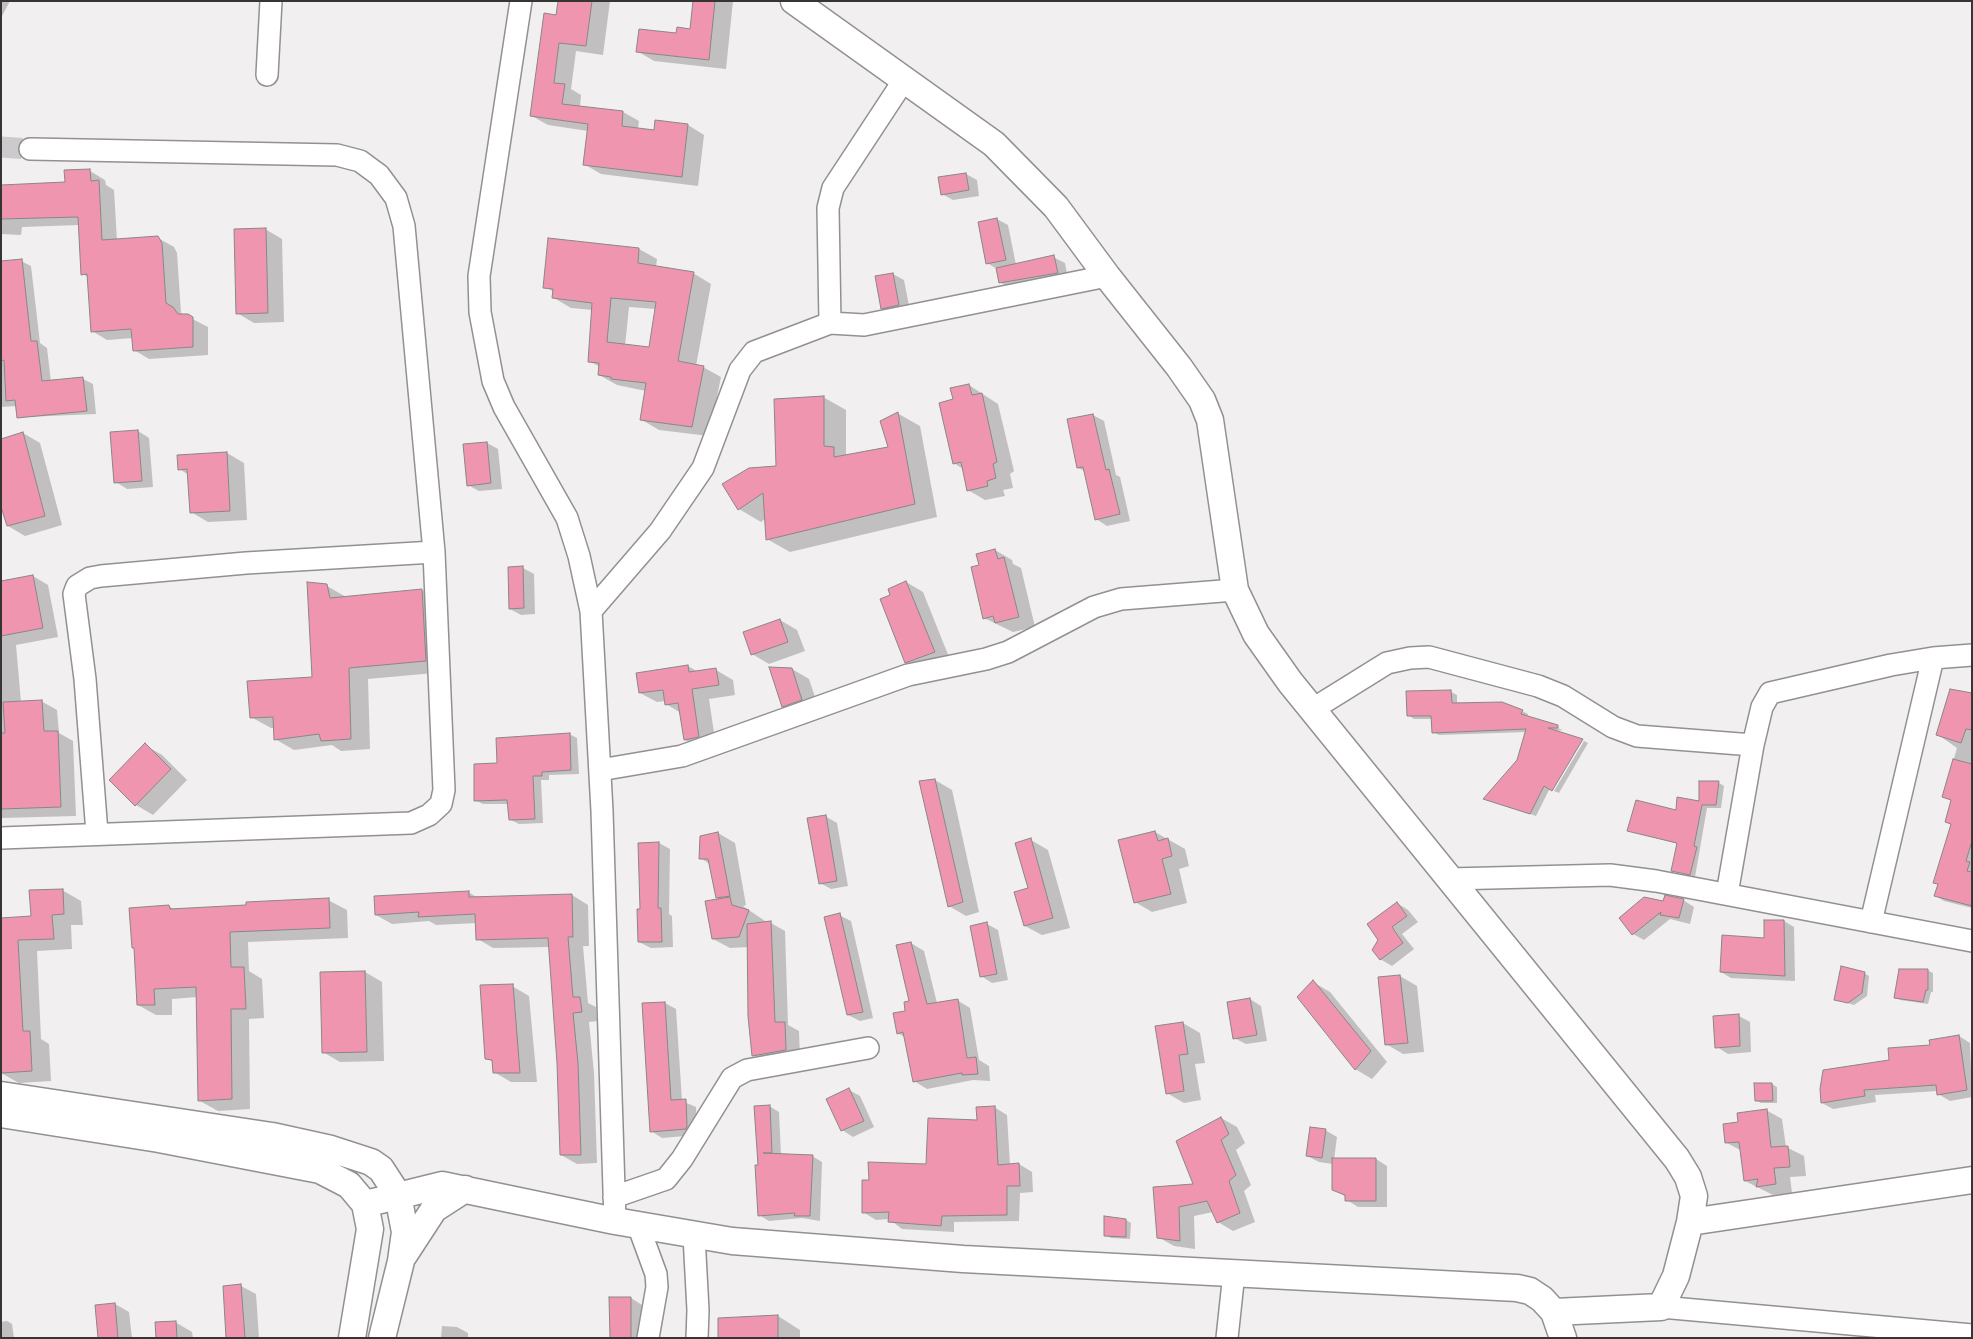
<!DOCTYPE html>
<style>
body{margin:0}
#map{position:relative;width:1973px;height:1339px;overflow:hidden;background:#f2eff1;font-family:"Open Sans",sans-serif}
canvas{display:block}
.frame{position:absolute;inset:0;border:2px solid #363536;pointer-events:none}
</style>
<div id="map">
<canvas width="1973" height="1339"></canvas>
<div class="frame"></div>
</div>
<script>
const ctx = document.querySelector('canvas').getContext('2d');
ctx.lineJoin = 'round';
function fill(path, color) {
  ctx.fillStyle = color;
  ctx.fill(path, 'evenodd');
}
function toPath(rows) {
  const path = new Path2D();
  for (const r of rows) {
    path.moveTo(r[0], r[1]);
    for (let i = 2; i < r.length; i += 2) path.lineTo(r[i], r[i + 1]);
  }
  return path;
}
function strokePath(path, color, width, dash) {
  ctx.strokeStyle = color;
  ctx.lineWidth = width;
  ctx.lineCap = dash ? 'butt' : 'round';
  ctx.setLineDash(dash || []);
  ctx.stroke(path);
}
fill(toPath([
 [1,1,10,1,1,18],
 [560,1,610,1,603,55,576,51,571,89,581,95,580,107,623,112,639,121,638,129,655,131,688,125,704,135,698,186,601,174,584,164,588,131,548,125,532,116],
 [695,1,733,1,726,69,654,61,637,51,691,30],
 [90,171,105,180,106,185,114,190,117,241,158,238,174,247,177,253,181,313,208,327,208,355,149,359,134,350,133,338,107,340,92,331,88,277,83,274,79,225,22,227,21,235,1,234,1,186,66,183],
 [966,174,977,180,979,196,953,200,942,194],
 [997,219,1008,225,1016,265,1053,257,1065,263,1068,279,1011,289,1000,282,997,269,987,263],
 [265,229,282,239,284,322,254,323,237,313],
 [550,240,639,249,657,259,656,267,693,273,711,284,696,366,703,367,721,377,709,436,659,430,642,420,646,391,617,385,599,375,600,367,589,361,593,310,571,308,554,298,554,292,545,287],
 [629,307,656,309,650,348,625,346],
 [21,261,31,266,40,343,47,348,51,382,83,379,93,384,96,414,27,417,17,406,1,407,1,262],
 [893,274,904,280,910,311,894,314,882,308],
 [969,385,998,404,1014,471,1010,474,1013,488,1003,490,1005,496,985,500,968,490,963,469,954,463,954,400],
 [823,397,846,410,846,455,848,456,890,448,897,413,920,426,937,517,790,552,767,539,766,518,761,522,739,509,778,467],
 [1093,415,1104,421,1116,475,1120,477,1130,521,1107,526,1096,519,1085,471,1078,468],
 [138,431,149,438,153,487,127,489,116,482,112,433],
 [23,433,40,443,62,525,25,536,8,526],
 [487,443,498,449,502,489,479,491,468,485,465,445],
 [227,453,244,463,247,520,208,522,191,512,189,475,179,469],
 [995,550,1012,560,1013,564,1021,568,1035,627,1013,632,984,618,980,566],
 [510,568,523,568,534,574,535,614,521,615,510,609],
 [33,576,48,585,58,637,16,645,21,702,41,701,57,710,59,733,73,741,76,816,1,818,1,582],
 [906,582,923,592,951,662,923,672,906,662,892,596],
 [327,586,346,597,422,590,441,601,445,672,368,679,370,749,341,751,332,745,294,750,275,739,275,728,271,728,251,717,314,678],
 [780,620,797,630,805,651,769,664,752,654],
 [688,666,698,672,716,670,733,680,735,695,709,699,716,746,702,749,685,740,681,713,666,704,666,701,657,702,640,693],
 [792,669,809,679,819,709,800,716,783,706],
 [1451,692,1457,695,1457,704,1522,711,1528,714,1527,717,1563,730,1554,731,1550,788,1536,816,1485,799,1519,761,1527,732,1439,735,1433,732,1432,719,1414,719,1408,715],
 [1972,695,1972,908,1944,901,1936,896,1939,884,1935,882,1952,825,1947,822,1952,801,1943,796,1957,748,1937,734],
 [569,734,577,738,579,774,549,775,549,780,541,780,543,823,519,824,511,820,509,804,483,804,475,800,498,765],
 [1584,741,1588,743,1559,793,1554,791],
 [145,745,162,755,187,780,153,815,136,805],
 [935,780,952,790,979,912,966,916,949,906],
 [1700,782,1719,783,1724,786,1721,808,1707,808,1695,877,1672,870,1678,844,1629,831,1700,803],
 [825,816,837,823,848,886,831,889,820,883],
 [1155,832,1185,849,1189,866,1179,869,1187,903,1152,912,1135,902],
 [718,833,735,843,746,905,743,906,765,921,764,924,771,923,785,931,788,1025,799,1031,800,1058,767,1063,753,1055,749,947,730,948,713,939,721,900,717,898,710,864,700,858,701,837],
 [1031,840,1048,850,1070,928,1042,935,1025,926],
 [659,843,670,849,669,914,672,916,673,947,651,948,639,942,641,910],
 [62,890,81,901,83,925,71,925,72,949,37,951,41,1039,49,1044,51,1081,19,1083,1,1073,1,919,32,918],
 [468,892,478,898,572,895,588,905,589,946,583,946,588,1003,596,1007,597,1021,589,1022,594,1073,597,1163,577,1164,561,1155,558,1063,550,947,493,948,478,939,477,923,436,925,429,921,392,924,376,915],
 [328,900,347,910,348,938,248,942,249,971,262,979,264,1018,249,1019,250,1109,218,1111,200,1101,197,997,172,999,172,1015,156,1015,138,1005,169,906,175,910],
 [1683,900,1694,907,1690,924,1670,919,1644,940,1633,934,1664,902],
 [1397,903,1408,910,1418,922,1402,934,1414,949,1392,966,1380,959],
 [839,915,851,921,873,1018,860,1021,848,1015],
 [1766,921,1784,921,1794,927,1795,981,1731,978,1721,972,1766,939],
 [987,924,998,930,1008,980,992,983,981,976],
 [911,943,924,951,937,1003,957,1000,970,1008,979,1060,989,1066,990,1081,973,1080,927,1089,914,1081,906,1038,898,1033,910,1002],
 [1927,970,1933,973,1933,992,1931,992,1928,1004,1900,1000,1895,997],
 [365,972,382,982,384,1061,340,1062,323,1052],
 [1864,973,1869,976,1867,996,1854,1005,1835,999],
 [1400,976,1417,986,1424,1052,1403,1054,1386,1044],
 [1313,982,1330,992,1387,1062,1372,1079,1355,1069],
 [512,986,529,996,537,1082,511,1082,494,1072,493,1062,486,1058],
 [1250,999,1261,1006,1267,1041,1246,1044,1234,1038],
 [665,1003,676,1009,682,1101,696,1107,697,1135,662,1138,651,1131],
 [1739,1016,1750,1022,1751,1052,1728,1054,1717,1047],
 [1183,1023,1200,1033,1205,1063,1195,1064,1201,1100,1184,1103,1167,1093],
 [1959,1036,1970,1043,1972,1097,1950,1101,1938,1094,1938,1091,1875,1095,1876,1102,1833,1109,1822,1103,1890,1061],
 [1756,1084,1772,1084,1777,1087,1777,1103,1761,1103,1756,1100],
 [849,1090,860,1096,874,1127,853,1137,842,1130],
 [769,1106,779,1112,781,1155,812,1156,822,1162,820,1221,802,1218,769,1221,759,1215,760,1166],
 [994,1107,1007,1115,1010,1165,1019,1164,1032,1172,1033,1192,1020,1193,1019,1221,954,1222,954,1232,902,1229,889,1219,876,1220,863,1212,870,1181,927,1166],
 [1766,1110,1782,1119,1786,1147,1804,1156,1806,1176,1790,1177,1792,1193,1773,1195,1745,1181,1742,1151,1727,1143,1739,1123],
 [1221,1118,1237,1127,1245,1143,1236,1150,1251,1185,1244,1191,1255,1222,1233,1231,1218,1222,1213,1212,1194,1216,1195,1249,1174,1246,1158,1237,1154,1188,1195,1185],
 [1325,1130,1337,1137,1334,1160,1376,1159,1387,1166,1387,1207,1358,1207,1347,1200,1346,1197,1333,1189,1333,1164,1319,1162,1307,1156],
 [1126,1220,1131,1223,1130,1239,1111,1238,1105,1235],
 [241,1286,256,1294,259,1338,228,1338],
 [631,1298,642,1305,642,1338,611,1338],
 [115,1304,129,1312,132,1338,99,1338],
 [778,1316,800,1330,800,1338,719,1338],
 [7,1321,12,1324,14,1338,1,1338,1,1322],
 [175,1322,192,1332,193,1338,158,1338],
 [442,1326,457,1327,468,1333,468,1338,441,1338]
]), '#0003');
const building = toPath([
 [558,1,592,1,586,46,559,43,554,83,565,84,562,104,623,111,622,126,654,130,655,120,688,124,682,177,583,165,588,124,530,116,544,13,556,15,558,1],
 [693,1,715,1,709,60,636,52,639,29,676,33,677,27,690,29,693,1],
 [90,169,91,181,99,180,102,240,158,236,162,243,166,303,173,307,178,314,188,314,193,317,193,347,133,351,131,329,91,332,87,274,81,275,78,217,1,219,1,185,65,182,64,170,90,169],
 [966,173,969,190,941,195,938,177,966,173],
 [997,218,1006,260,986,264,978,222,997,218],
 [266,228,268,313,236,314,234,229,266,228],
 [548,238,639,248,638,263,694,272,678,361,704,366,692,427,640,420,646,383,611,379,611,377,598,375,599,363,588,362,592,303,552,298,553,289,543,288,548,238],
 [611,298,656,302,649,347,607,342,611,298],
 [1054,255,1058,273,999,283,996,268,1054,255],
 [22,259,31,341,37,341,42,381,83,377,87,411,17,418,15,400,6,401,4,360,1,361,1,261,22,259],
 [893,273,899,305,881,309,875,276,893,273],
 [969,384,972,395,982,393,997,462,993,464,996,478,987,481,988,486,967,491,961,462,953,464,939,403,953,399,950,388,969,384],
 [824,396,824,446,834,447,834,457,888,447,880,421,898,412,915,504,766,540,763,493,738,510,722,484,749,468,776,466,774,399,824,396],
 [1093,414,1106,470,1109,469,1120,514,1095,520,1083,467,1077,468,1067,419,1093,414],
 [138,430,142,481,114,483,110,432,138,430],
 [23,432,45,516,7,526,1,507,1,439,23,432],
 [487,442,491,483,467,486,463,444,487,442],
 [227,452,230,511,190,513,187,469,178,470,177,455,227,452],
 [995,549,998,559,1004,557,1019,617,995,623,993,616,983,619,971,567,979,565,976,554,995,549],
 [523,566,524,608,509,609,508,567,523,566],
 [33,575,43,628,1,636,1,581,33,575],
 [906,581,935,652,905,663,880,599,890,595,888,589,906,581],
 [307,582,327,584,330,598,422,589,426,661,349,668,351,739,321,741,319,734,274,740,273,717,250,718,247,681,312,677,307,582],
 [780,619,788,642,751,655,743,632,780,619],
 [688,665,689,672,716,668,719,685,692,689,699,737,684,740,678,703,665,705,663,690,639,693,636,673,688,665],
 [769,667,792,668,802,700,782,707,769,667],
 [1950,689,1972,693,1972,730,1966,729,1961,743,1936,735,1950,689],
 [1451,690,1452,703,1502,702,1523,710,1521,714,1558,725,1558,728,1548,728,1583,739,1552,791,1544,786,1530,814,1483,799,1517,760,1526,729,1432,733,1431,716,1407,716,1406,691,1451,690],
 [42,700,44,731,58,731,61,807,1,809,1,733,5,733,3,702,42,700],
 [570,733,571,770,542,772,542,776,533,776,535,819,509,820,507,800,474,801,474,764,497,763,496,738,570,733],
 [145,743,171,769,135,806,109,780,145,743],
 [1953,759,1972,764,1972,841,1966,861,1970,862,1967,871,1972,872,1972,906,1934,896,1938,884,1933,883,1951,824,1945,822,1951,800,1942,797,1953,759],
 [935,779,963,902,948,907,919,781,935,779],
 [1699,781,1719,781,1716,805,1702,805,1694,846,1697,847,1690,875,1671,871,1677,843,1627,831,1636,800,1676,810,1677,797,1699,801,1699,781],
 [826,815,837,881,819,884,807,818,826,815],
 [1155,831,1158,841,1168,838,1172,856,1162,859,1171,894,1134,903,1118,840,1155,831],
 [718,832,730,896,716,898,708,859,699,859,700,836,718,832],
 [1031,838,1053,918,1024,926,1014,892,1028,888,1015,843,1031,838],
 [659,842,658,908,661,908,662,942,638,942,637,909,640,909,638,843,659,842],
 [63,889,64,914,52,915,54,939,18,940,23,1031,30,1031,32,1071,1,1073,1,918,31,916,29,890,63,889],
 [469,891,469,897,572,894,573,937,568,937,573,997,580,997,582,1012,573,1013,578,1063,581,1155,560,1155,557,1063,548,938,476,940,475,914,418,917,419,912,375,915,374,896,469,891],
 [1665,895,1684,899,1679,918,1660,915,1661,912,1632,935,1619,918,1644,897,1663,901,1665,895],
 [730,897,732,905,749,910,739,937,712,939,705,901,730,897],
 [329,898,330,928,230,932,231,967,244,967,246,1009,231,1009,232,1099,198,1101,196,987,154,989,155,1005,137,1005,134,948,132,948,129,908,169,905,170,909,246,905,246,902,329,898],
 [1397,902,1407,916,1392,927,1403,943,1380,960,1372,950,1378,940,1367,924,1397,902],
 [840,913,863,1012,847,1015,824,917,840,913],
 [1764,920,1784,920,1785,976,1720,972,1722,935,1764,938,1764,920],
 [771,921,775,1022,785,1022,786,1050,752,1056,748,1016,747,924,771,921],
 [987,922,997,974,980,977,970,926,987,922],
 [911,942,927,1004,958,999,967,1058,976,1057,978,1074,962,1075,962,1073,913,1082,903,1032,897,1034,893,1013,905,1011,904,1002,909,1001,896,945,911,942],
 [1841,966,1865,972,1862,993,1848,1003,1834,1000,1841,966],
 [1899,969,1928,969,1928,990,1926,990,1923,1002,1894,998,1899,969],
 [365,971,367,1052,322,1053,320,972,365,971],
 [1400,975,1408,1043,1385,1045,1378,977,1400,975],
 [1313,980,1371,1051,1355,1070,1297,997,1313,980],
 [513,984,520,1073,493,1073,492,1060,485,1059,480,985,513,984],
 [1250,998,1257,1035,1233,1039,1227,1002,1250,998],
 [665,1002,671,1100,686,1099,687,1126,686,1129,650,1132,642,1003,665,1002],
 [1739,1014,1740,1046,1715,1048,1713,1016,1739,1014],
 [1183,1022,1188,1054,1179,1055,1184,1091,1166,1094,1155,1026,1183,1022],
 [1959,1035,1967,1090,1937,1095,1936,1085,1864,1090,1865,1096,1821,1103,1820,1089,1823,1070,1889,1060,1888,1048,1930,1045,1929,1040,1959,1035],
 [1754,1083,1772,1083,1773,1101,1755,1101,1754,1083],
 [849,1088,864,1121,841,1131,826,1099,849,1088],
 [770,1105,772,1153,763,1153,813,1155,810,1216,794,1216,795,1213,758,1216,755,1165,758,1165,754,1106,770,1105],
 [995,1106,998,1165,1019,1163,1020,1186,1007,1186,1007,1215,942,1216,941,1226,888,1222,889,1212,862,1213,862,1180,869,1180,868,1162,926,1164,928,1118,977,1120,976,1107,995,1106],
 [1767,1109,1771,1147,1788,1146,1790,1167,1774,1168,1776,1184,1756,1187,1758,1179,1744,1181,1739,1142,1725,1143,1723,1124,1738,1122,1737,1113,1767,1109],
 [1221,1117,1229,1134,1221,1140,1236,1175,1229,1181,1240,1213,1217,1223,1207,1201,1179,1207,1180,1241,1157,1238,1153,1187,1193,1184,1176,1141,1221,1117],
 [1310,1127,1326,1129,1322,1158,1306,1156,1310,1127],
 [1332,1158,1376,1158,1376,1201,1345,1201,1345,1195,1332,1190,1332,1158],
 [1104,1216,1126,1219,1126,1237,1104,1236,1104,1216],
 [241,1284,245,1338,226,1338,223,1286,241,1284],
 [609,1297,631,1297,631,1338,610,1338,609,1297],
 [115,1303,118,1338,98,1338,95,1305,115,1303],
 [778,1315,778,1338,718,1338,718,1318,778,1315],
 [176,1321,177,1338,156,1338,155,1322,176,1321]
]);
fill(building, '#ef95af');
strokePath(building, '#898686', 1);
strokePath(toPath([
 [1,147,30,149]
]), '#cccacc', 21, [21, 11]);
const minor = toPath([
 [521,1,479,276,480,312,493,381,504,407,567,518,579,556,591,611,602,811,615,1221],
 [267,75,271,1],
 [830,323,828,208,833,188,904,80],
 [591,611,660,531,703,468,740,370,754,352,830,323,864,325,1107,276],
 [1313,709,1387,663,1410,658,1429,657,1538,686,1563,696,1613,727,1637,736,1753,745],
 [600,770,682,756,908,675,986,659,1008,652,1094,607,1121,599,1235,590],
 [97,833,85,679,74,594,77,586,90,578,101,576,246,563,434,552],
 [1,838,411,823,429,815,441,804,444,790,434,552,404,226,396,198,379,175,360,161,337,155,30,149],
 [1450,879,1610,875,1656,881,1972,941],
 [1727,894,1753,745,1762,707,1770,693,1891,665,1933,658,1972,655],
 [1871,922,1933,658],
 [614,1197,666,1179,682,1159,732,1078,747,1070,868,1048],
 [638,1225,656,1274,657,1287,648,1338],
 [694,1236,698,1310,697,1338],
 [1661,1307,1972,1335],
 [1227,1338,1234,1273]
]);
const tertiary = toPath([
 [794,1,994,144,1056,207,1107,276,1179,367,1202,400,1210,420,1235,590,1256,634,1290,682,1677,1159,1688,1177,1694,1196,1690,1222,1676,1276,1661,1307,1554,1312],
 [1,1095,272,1136,331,1149,371,1162,381,1169,398,1195,405,1232,401,1261,382,1338],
 [1,1114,159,1139,320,1170,349,1185,365,1204,370,1229,352,1338],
 [365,1204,442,1185,615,1221,732,1241,963,1259,1517,1288,1530,1291,1542,1299,1554,1312,1563,1338],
 [1690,1222,1972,1180],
 [404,1255,434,1209,465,1189]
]);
strokePath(minor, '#939092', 24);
strokePath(tertiary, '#939092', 29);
strokePath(minor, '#fff', 21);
strokePath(tertiary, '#fff', 26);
</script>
